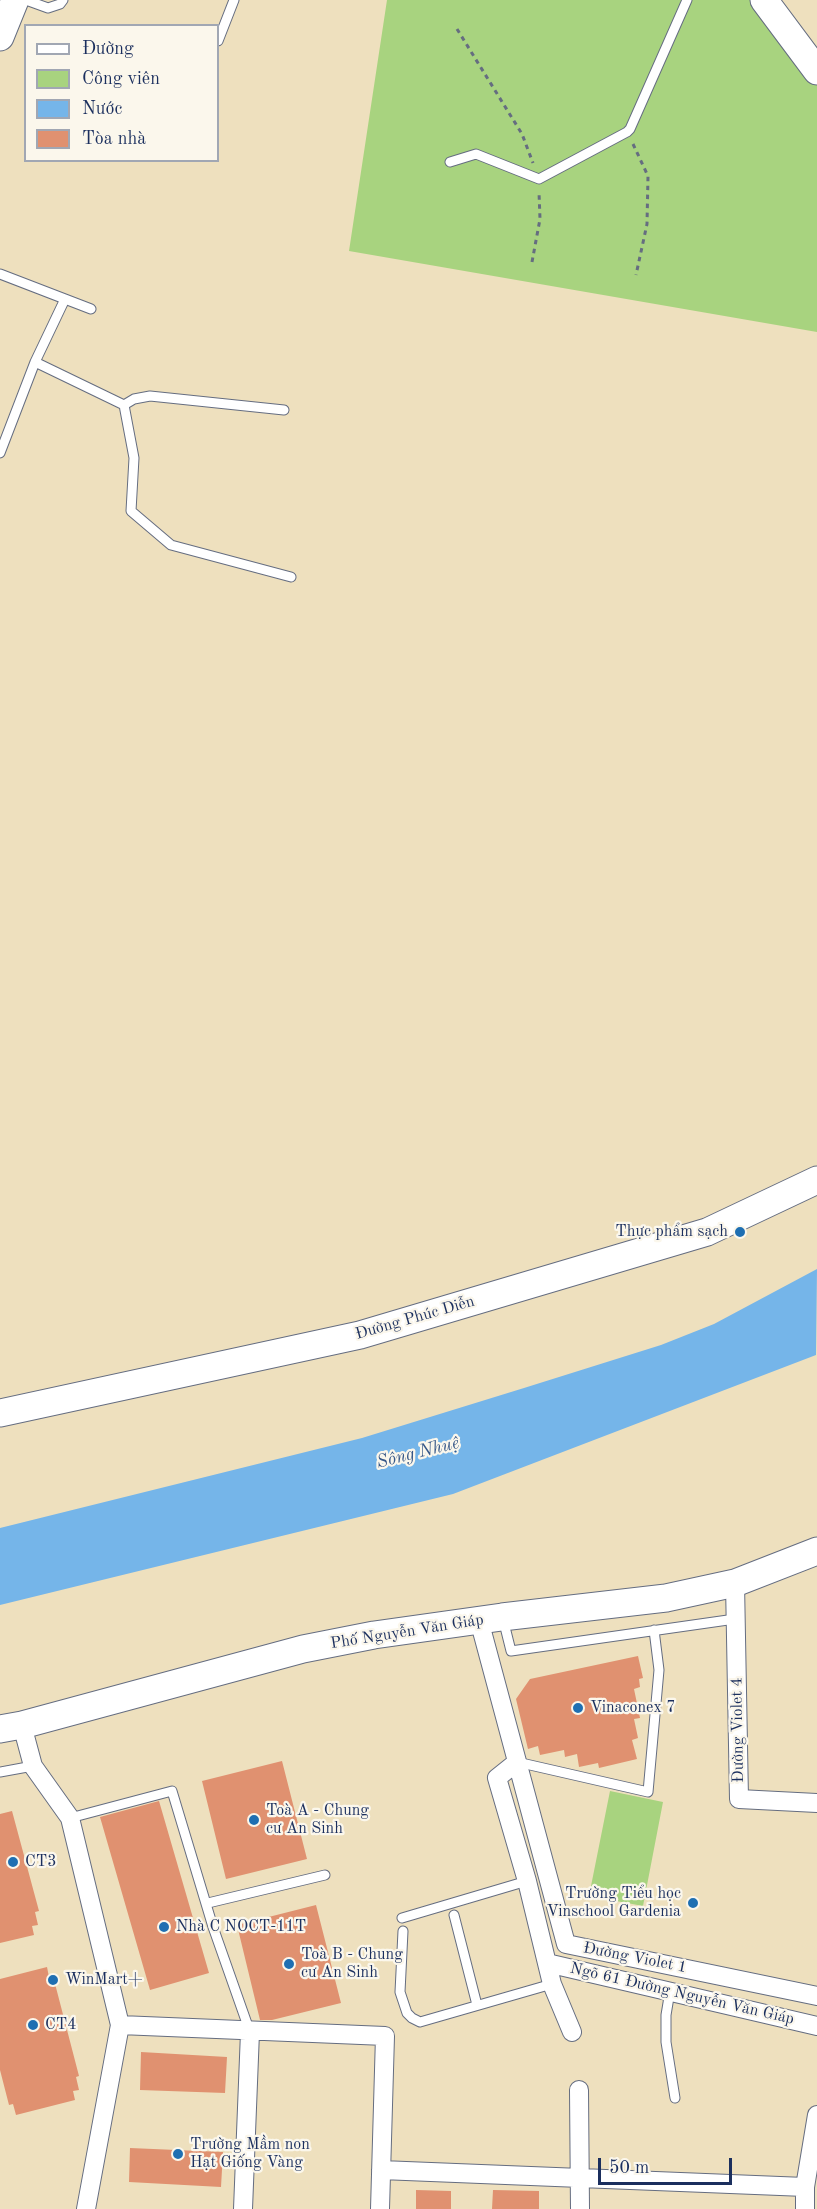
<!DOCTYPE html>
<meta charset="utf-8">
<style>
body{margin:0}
#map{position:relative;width:817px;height:2209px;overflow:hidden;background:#eee0be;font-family:"Old Standard TT",serif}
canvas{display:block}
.legend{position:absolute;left:24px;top:24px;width:195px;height:138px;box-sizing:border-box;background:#fbf7ec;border:2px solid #a1a7b3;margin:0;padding:8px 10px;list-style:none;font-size:18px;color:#1b2f5e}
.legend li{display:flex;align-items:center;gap:12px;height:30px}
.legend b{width:30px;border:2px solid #a1a7b3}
.scale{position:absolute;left:598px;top:2158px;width:134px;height:27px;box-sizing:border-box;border:3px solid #1b2f5e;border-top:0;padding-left:8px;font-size:18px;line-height:21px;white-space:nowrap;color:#1b2f5e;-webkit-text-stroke:4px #fbf7ec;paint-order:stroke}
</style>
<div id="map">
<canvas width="817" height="2209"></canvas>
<ul class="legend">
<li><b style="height:8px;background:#fff"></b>Đường</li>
<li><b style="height:16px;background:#a8d37f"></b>Công viên</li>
<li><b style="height:16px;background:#75b5e9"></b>Nước</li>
<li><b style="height:16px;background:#e09170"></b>Tòa nhà</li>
</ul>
<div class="scale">50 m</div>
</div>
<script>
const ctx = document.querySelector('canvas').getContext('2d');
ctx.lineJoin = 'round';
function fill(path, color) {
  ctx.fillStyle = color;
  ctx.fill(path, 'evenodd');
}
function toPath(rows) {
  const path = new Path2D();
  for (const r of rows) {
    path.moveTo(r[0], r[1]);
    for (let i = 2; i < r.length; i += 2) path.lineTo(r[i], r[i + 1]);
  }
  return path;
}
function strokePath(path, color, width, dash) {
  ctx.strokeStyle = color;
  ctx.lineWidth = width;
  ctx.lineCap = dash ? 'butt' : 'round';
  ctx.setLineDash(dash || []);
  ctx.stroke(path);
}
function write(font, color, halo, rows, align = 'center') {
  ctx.font = font + ' "Old Standard TT",serif';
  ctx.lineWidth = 4.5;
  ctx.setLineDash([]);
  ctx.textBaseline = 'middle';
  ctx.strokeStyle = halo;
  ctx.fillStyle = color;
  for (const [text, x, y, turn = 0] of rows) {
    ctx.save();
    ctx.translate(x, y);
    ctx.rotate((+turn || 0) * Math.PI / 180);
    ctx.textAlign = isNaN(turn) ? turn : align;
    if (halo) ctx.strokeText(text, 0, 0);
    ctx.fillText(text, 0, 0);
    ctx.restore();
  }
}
fill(toPath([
 [387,0,764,0,817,69,817,332,349,251],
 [610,1791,663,1802,643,1906,589,1896]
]), '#a8d37f');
fill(toPath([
 [817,1269,816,1355,453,1494,0,1605,0,1528,362,1438,524,1388,661,1345,714,1324]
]), '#75b5e9');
fill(toPath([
 [638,1656,643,1678,639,1679,640,1687,634,1689,640,1718,634,1719,638,1738,632,1740,637,1759,599,1768,598,1763,579,1767,577,1754,565,1757,564,1750,540,1755,538,1746,528,1749,516,1699,530,1679],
 [282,1761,307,1859,226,1879,202,1781],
 [159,1801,209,1973,150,1990,100,1817],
 [12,1811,39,1911,35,1912,38,1925,32,1926,34,1935,0,1943,0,1814],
 [316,1905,341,2003,272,2020,260,2020,237,1925],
 [47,1967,49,1977,53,1976,79,2076,76,2077,79,2090,73,2091,75,2100,16,2115,13,2104,9,2105,0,2070,0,1979],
 [141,2052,227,2057,225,2093,140,2090],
 [130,2148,223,2152,221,2187,129,2182],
 [416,2190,451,2191,451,2209,416,2209],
 [493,2190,539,2191,539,2209,492,2209]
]), '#e09170');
const lane = toPath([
 [26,0,48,8,60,4,63,0],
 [218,41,234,0],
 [450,162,476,154,539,179,627,132,630,129,687,0],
 [0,274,91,309],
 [65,299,35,362,124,405,134,458,131,511,171,545,291,577],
 [124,405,134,399,150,396,284,410],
 [0,453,35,362],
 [503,1619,511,1651,735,1619],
 [517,1762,648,1792,659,1670,654,1630],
 [0,1772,33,1766],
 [70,1818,172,1791,213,1927,250,2032],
 [208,1903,325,1875],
 [454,1915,477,2005],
 [402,1918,527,1881],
 [403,1931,400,1992,407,2013,412,2018,420,2022,552,1984],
 [670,1991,666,2015,666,2042,675,2098]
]);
const street = toPath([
 [735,1583,739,1799,817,1803],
 [479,1620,566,1944,817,1996],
 [22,1725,33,1766,70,1818,120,2025,86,2209],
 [517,1762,497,1778,527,1881,552,1984,572,2032],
 [547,1963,817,2026],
 [120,2025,385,2036,380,2209],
 [579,2090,580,2209],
 [381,2170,805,2187],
 [243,2209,250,2032],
 [805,2209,805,2187,817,2115]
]);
const secondary = toPath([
 [764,0,817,71],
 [0,37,15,0],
 [0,1413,360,1335,707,1232,817,1180],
 [0,1729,22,1725,303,1649,374,1635,502,1617,666,1598,735,1583,817,1551]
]);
strokePath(lane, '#656d80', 11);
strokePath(street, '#656d80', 20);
strokePath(secondary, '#656d80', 29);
strokePath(toPath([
 [457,29,522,134,533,163],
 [633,144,648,176,647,224,636,275],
 [532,262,540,219,539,192]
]), '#656d80', 3, [4.5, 4.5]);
strokePath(lane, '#fff', 9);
strokePath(street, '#fff', 18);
strokePath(secondary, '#fff', 27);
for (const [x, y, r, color] of [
 [740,1232,6,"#1f6fb2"],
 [578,1708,6,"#1f6fb2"],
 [254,1820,6,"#1f6fb2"],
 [13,1862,6,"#1f6fb2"],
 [693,1903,6,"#1f6fb2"],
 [164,1927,6,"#1f6fb2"],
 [289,1964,6,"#1f6fb2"],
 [53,1980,6,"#1f6fb2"],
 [33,2025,6,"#1f6fb2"],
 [178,2154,6,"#1f6fb2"]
]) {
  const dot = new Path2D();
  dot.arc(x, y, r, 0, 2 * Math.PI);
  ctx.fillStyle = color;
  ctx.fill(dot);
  strokePath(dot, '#fbf7ec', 2);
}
write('16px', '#1b2f5e', '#fbf7ec', [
 ["Thực phẩm sạch",728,1232,"right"],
 ["Vinaconex 7",590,1708],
 ["Toà A - Chung",266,1811],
 ["cư An Sinh",266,1829],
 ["CT3",25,1862],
 ["Trường Tiểu học",681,1894,"right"],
 ["Vinschool Gardenia",681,1912,"right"],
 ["Nhà C NOCT-11T",176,1927],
 ["Toà B - Chung",301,1955],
 ["cư An Sinh",301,1973],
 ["WinMart+",65,1980],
 ["CT4",45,2025],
 ["Trường Mầm non",190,2145],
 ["Hạt Giống Vàng",190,2163]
], 'left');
write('16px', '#1b2f5e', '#fbf7ec', [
 ["Đường Phúc Diễn",415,1318,-16],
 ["Phố Nguyễn Văn Giáp",407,1632,-9],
 ["Đường Violet 4",738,1730,-91],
 ["Đường Violet 1",635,1958,11],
 ["Ngõ 61 Đường Nguyễn Văn Giáp",682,1994,13]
]);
write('italic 18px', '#365788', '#fbf7ec', [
 ["Sông Nhuệ",418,1453,-14]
]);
</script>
